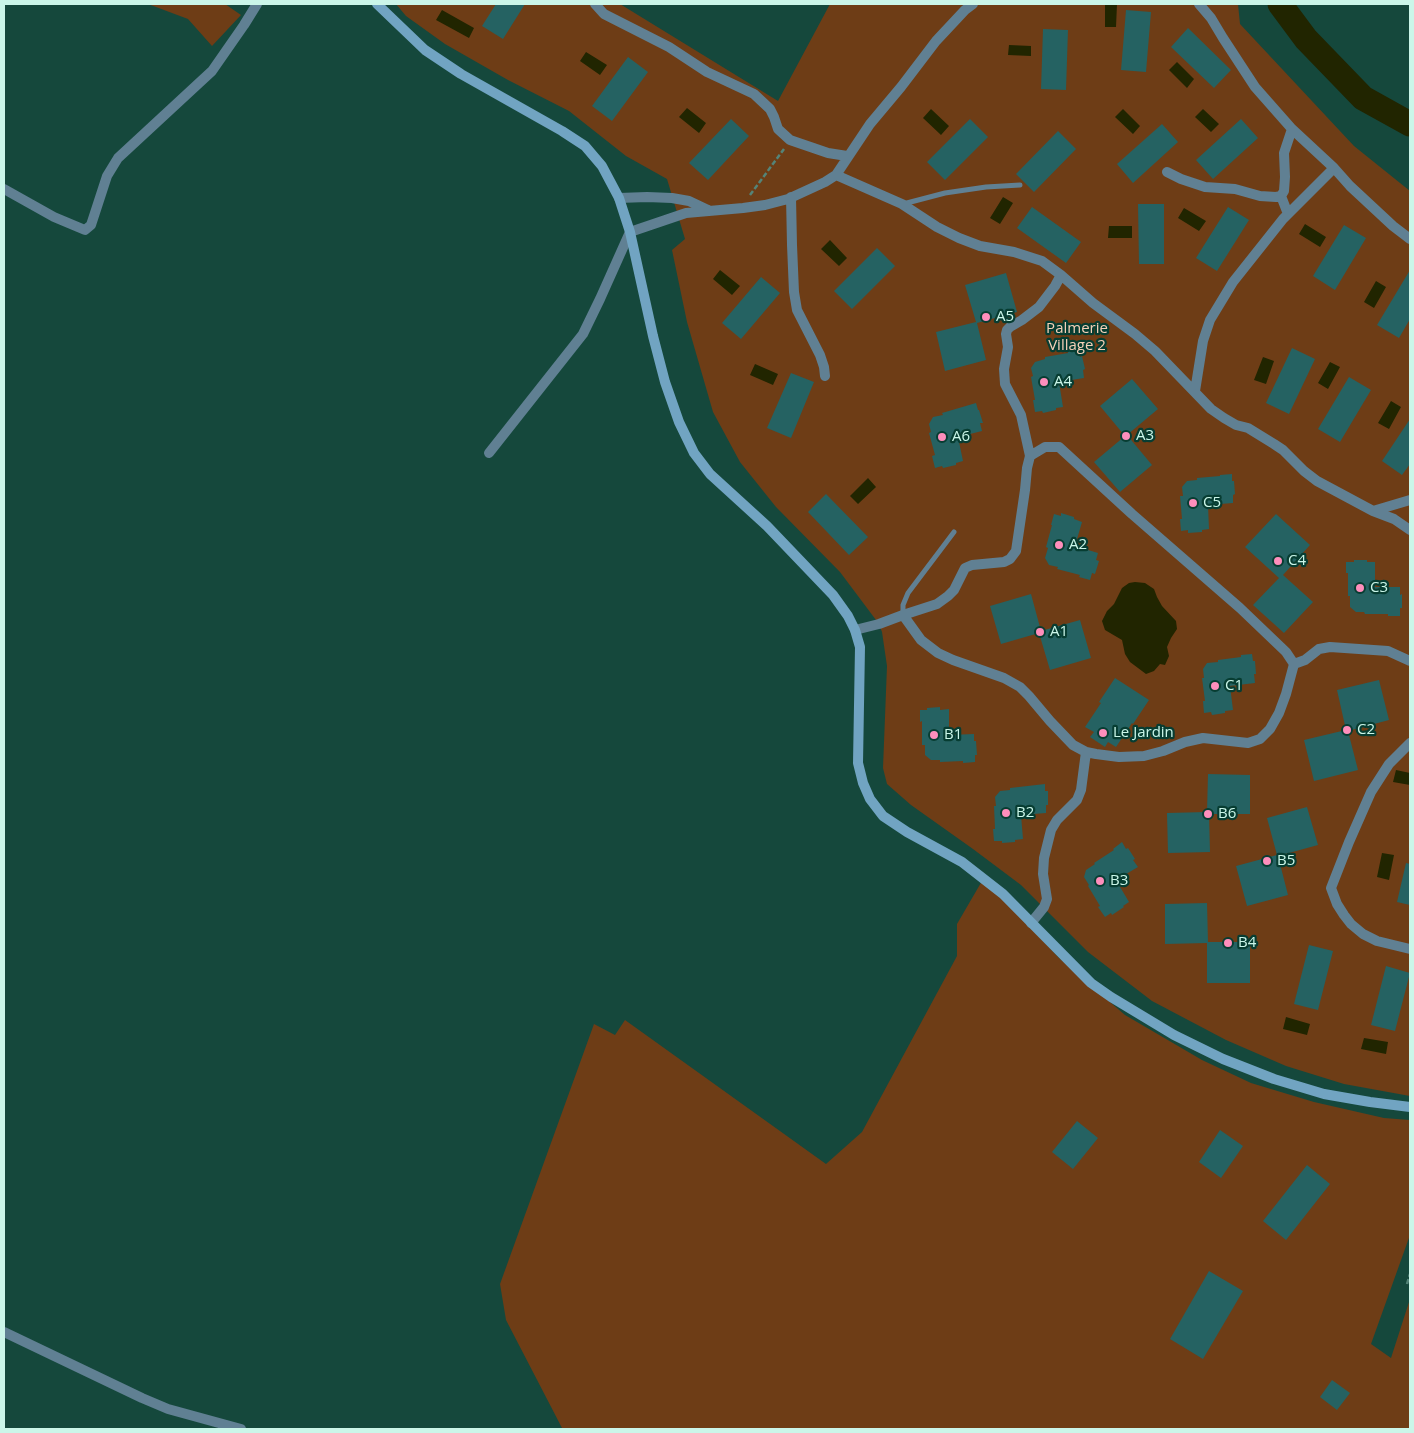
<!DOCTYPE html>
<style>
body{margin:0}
#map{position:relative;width:1414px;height:1433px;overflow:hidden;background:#15483c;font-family:"Open Sans",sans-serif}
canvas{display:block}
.frame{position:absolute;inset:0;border:5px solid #cbf6e9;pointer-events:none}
</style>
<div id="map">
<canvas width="1414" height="1433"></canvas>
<div class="frame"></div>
</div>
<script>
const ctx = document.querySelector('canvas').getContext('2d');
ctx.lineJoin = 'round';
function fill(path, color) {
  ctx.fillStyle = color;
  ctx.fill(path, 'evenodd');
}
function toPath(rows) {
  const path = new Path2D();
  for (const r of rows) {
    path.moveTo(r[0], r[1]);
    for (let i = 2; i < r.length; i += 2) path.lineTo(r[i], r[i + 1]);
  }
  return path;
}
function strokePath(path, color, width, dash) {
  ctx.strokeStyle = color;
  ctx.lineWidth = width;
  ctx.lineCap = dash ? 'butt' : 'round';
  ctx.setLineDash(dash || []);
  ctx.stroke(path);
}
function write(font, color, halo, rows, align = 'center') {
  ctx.font = font + ' "Open Sans",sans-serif';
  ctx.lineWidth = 4.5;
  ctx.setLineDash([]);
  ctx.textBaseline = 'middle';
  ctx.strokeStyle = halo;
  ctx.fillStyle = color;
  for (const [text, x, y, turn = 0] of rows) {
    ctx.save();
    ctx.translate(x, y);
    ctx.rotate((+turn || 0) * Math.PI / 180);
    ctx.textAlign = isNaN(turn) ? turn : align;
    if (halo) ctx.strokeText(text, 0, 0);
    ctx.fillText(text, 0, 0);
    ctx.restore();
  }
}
fill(toPath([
 [148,4,225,4,241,15,212,46,188,19],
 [396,4,620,4,778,101,830,4,1238,4,1240,24,1354,146,1410,191,1410,1096,1344,1084,1286,1066,1226,1040,1152,1001,1088,952,1021,885,973,849,911,805,887,784,883,768,887,666,882,632,879,624,840,572,776,507,740,462,713,412,687,322,672,250,685,239,667,179,626,156,569,111,508,80,445,44,406,16],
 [982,881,1010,906,1059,958,1125,1015,1202,1060,1251,1083,1314,1102,1384,1118,1410,1120,1410,1235,1371,1344,1391,1358,1410,1299,1410,1429,561,1429,562,1428,506,1320,500,1284,594,1024,615,1035,625,1020,826,1164,862,1132,957,956,957,924]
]), '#6e3d16');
fill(toPath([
 [1105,4,1117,4,1116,27,1105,27],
 [442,10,474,28,469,38,436,20],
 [1009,45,1031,46,1031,56,1008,55],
 [586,52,607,65,600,75,580,61],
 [1177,62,1194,79,1187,88,1169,70],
 [687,108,706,123,699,133,679,117],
 [931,109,949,126,941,135,923,118],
 [1123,109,1140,126,1133,134,1115,117],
 [1203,109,1219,124,1211,132,1195,117],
 [1003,197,1013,203,1000,224,990,218],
 [1184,208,1206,221,1199,231,1178,218],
 [1305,224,1326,237,1320,247,1299,234],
 [1109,226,1132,226,1132,238,1108,238],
 [830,240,847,258,839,266,821,249],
 [720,270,740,286,732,295,713,279],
 [1376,281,1386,287,1374,308,1364,302],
 [1263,357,1274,361,1266,384,1254,380],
 [1330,362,1340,367,1328,389,1318,383],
 [755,364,778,374,773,385,750,375],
 [1391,401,1401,407,1389,429,1378,423],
 [868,478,876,487,858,504,850,496],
 [1135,582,1145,583,1154,589,1157,597,1162,606,1176,621,1177,629,1171,638,1167,647,1169,656,1165,665,1160,664,1154,671,1146,674,1130,662,1125,654,1122,640,1105,630,1102,621,1107,611,1114,604,1122,588,1129,583],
 [1396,770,1410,773,1410,785,1393,782],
 [1382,853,1394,855,1389,880,1377,877],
 [1286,1017,1310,1024,1307,1035,1283,1029],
 [1364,1038,1388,1042,1386,1054,1361,1049]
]), '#212500');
strokePath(toPath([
 [1280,4,1306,39,1363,98,1410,124]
]), '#212500', 25);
fill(toPath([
 [496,4,525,4,503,39,482,26],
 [1126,10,1151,12,1146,72,1121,70],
 [1188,28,1231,70,1214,88,1171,47],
 [1043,29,1068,30,1066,90,1041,89],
 [628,57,648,72,612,121,592,106],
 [731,119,749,136,708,180,689,163],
 [970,119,988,137,945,180,927,162],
 [1241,119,1258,138,1213,179,1196,160],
 [1162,124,1178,142,1133,183,1117,164],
 [1058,131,1076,149,1034,192,1016,174],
 [1138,204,1164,204,1164,264,1139,264],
 [1032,207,1081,242,1066,263,1017,228],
 [1228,207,1249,220,1217,271,1196,258],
 [1344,225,1366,238,1335,290,1313,276],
 [877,248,895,266,852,309,834,291],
 [1410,270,1410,319,1399,338,1377,325],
 [1006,273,1017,312,977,323,986,360,945,371,936,332,976,322,965,285],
 [761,277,780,293,741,339,722,323],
 [1292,348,1315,359,1289,414,1266,403],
 [1079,349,1080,357,1082,356,1085,369,1083,370,1084,378,1059,382,1063,407,1056,408,1056,410,1043,413,1042,411,1035,412,1033,400,1035,400,1031,377,1033,376,1031,368,1035,362,1045,359,1045,357,1068,353,1068,351],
 [791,373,814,382,791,438,767,428],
 [1349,377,1371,390,1340,442,1318,429],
 [1132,379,1158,409,1127,435,1152,465,1120,492,1094,462,1125,436,1100,406],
 [976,403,978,410,979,410,983,423,980,423,982,431,958,437,963,461,956,463,956,465,943,468,942,466,935,468,932,456,935,455,929,433,931,432,929,424,933,417,943,415,942,413],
 [1410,419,1410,464,1402,475,1382,461],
 [1232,474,1232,481,1234,481,1235,494,1233,495,1233,503,1208,505,1209,529,1202,530,1202,532,1188,533,1188,530,1181,531,1180,519,1182,519,1180,496,1183,496,1182,487,1187,481,1197,480,1197,478,1220,476,1220,475],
 [826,494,868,537,849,555,808,512],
 [1061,513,1074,517,1074,519,1082,522,1075,546,1098,553,1096,560,1099,561,1095,574,1092,573,1090,580,1079,577,1080,575,1057,569,1058,567,1049,565,1045,558,1048,548,1046,547,1052,525,1051,525,1054,514,1061,516],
 [1276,514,1310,545,1283,575,1313,602,1284,633,1253,605,1279,578,1245,547],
 [1354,560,1367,560,1367,562,1375,562,1375,587,1400,587,1400,595,1402,594,1402,608,1400,608,1400,616,1388,616,1388,614,1365,614,1364,612,1356,612,1350,607,1350,596,1348,596,1348,573,1346,573,1346,562,1354,562],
 [1031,594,1041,631,1080,620,1091,658,1050,670,1039,633,1001,644,990,606],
 [1252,654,1253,661,1255,661,1256,674,1254,674,1255,683,1230,686,1233,710,1225,711,1225,713,1212,715,1211,712,1204,713,1203,701,1205,701,1202,678,1204,678,1203,669,1207,663,1218,662,1218,660,1241,657,1241,655],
 [1115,678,1149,700,1133,724,1132,723,1116,747,1108,742,1105,747,1090,737,1094,732,1085,727,1101,703,1099,702],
 [1379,680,1389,720,1348,731,1358,770,1314,781,1304,740,1346,730,1337,690],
 [940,707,940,710,949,709,949,735,974,734,974,741,976,741,977,755,975,755,975,762,963,763,963,761,940,762,940,760,931,760,925,755,925,745,922,745,922,721,920,722,920,710,927,710,927,708],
 [1208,774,1250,775,1250,814,1209,814,1210,852,1168,853,1167,813,1207,812],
 [1045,784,1045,791,1048,791,1048,805,1046,805,1046,813,1021,815,1023,839,1015,840,1015,842,1002,843,1002,841,994,841,993,829,995,829,994,806,996,806,995,797,1000,791,1010,790,1010,788],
 [1307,807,1318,845,1278,856,1288,895,1247,906,1236,866,1277,855,1267,818],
 [1122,842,1126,849,1128,848,1135,859,1133,860,1138,867,1116,880,1129,902,1123,906,1124,907,1112,915,1111,913,1105,917,1098,907,1100,906,1088,886,1089,885,1084,877,1086,870,1095,864,1094,863,1114,850,1113,849],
 [1406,863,1410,864,1410,905,1397,902],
 [1207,903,1208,942,1250,942,1250,983,1207,983,1207,943,1165,944,1165,904],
 [1309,945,1333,951,1318,1010,1294,1004],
 [1386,966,1410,973,1395,1031,1371,1025],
 [1077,1121,1098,1138,1073,1169,1052,1152],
 [1220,1130,1243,1146,1221,1178,1199,1162],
 [1307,1165,1330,1184,1286,1240,1263,1221],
 [1209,1271,1243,1291,1203,1359,1170,1339],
 [1332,1380,1350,1393,1337,1410,1320,1397]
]), '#256262');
strokePath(toPath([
 [750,195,784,149],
 [1407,1284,1410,1274]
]), '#548478', 2.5, [5, 2.5]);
strokePath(toPath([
 [903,204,945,193,986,187,1020,185],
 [903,615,903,605,908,593,954,532]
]), '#608093', 5);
strokePath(toPath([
 [595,4,604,14,669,47,707,72,754,94,770,109,774,117,778,129,790,140,828,153,847,156],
 [1199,4,1211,18,1223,38,1255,87,1292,129,1334,168,1350,186,1393,226,1410,239],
 [1167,172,1181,179,1205,187,1235,189,1260,196,1276,197,1281,196],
 [836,175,870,124,901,87,936,41,965,10,973,4],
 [4,189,54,217,85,230,91,225,107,176,118,158,212,71,244,25,257,4],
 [791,197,792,245,794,292,797,310,820,355,824,367,825,376],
 [619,198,647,197,672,198,689,201,708,210],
 [1288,214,1281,196,1284,191,1285,177,1284,153,1292,129],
 [1195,391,1203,341,1210,320,1233,282,1283,219,1334,168],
 [489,453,583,334,600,299,630,232,686,213,743,208,765,205,788,199,825,182,836,175,902,204,937,227,959,238,980,246,1014,252,1042,261,1061,275,1093,303,1135,334,1155,351,1211,409,1224,418,1236,425,1248,428,1274,444,1283,450,1304,471,1317,481,1373,511,1394,519,1410,530],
 [1030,456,1021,415,1005,384,1004,369,1008,347,1006,334,1007,330,1010,327,1022,320,1039,307,1055,286,1061,275],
 [1373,511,1410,500],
 [855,630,879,624,903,615,937,604,948,596,954,590,965,568,972,565,1004,562,1010,559,1016,551,1025,490,1027,468,1030,456,1045,447,1059,447,1132,514,1240,608,1286,652,1294,664,1286,694,1279,713,1270,729,1260,739,1248,743,1203,738,1185,742,1163,751,1144,756,1119,757,1096,754,1086,752,1073,745,1050,721,1029,696,1020,687,1004,678,953,660,938,653,921,640,903,615],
 [1294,664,1305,660,1319,649,1330,647,1388,651,1410,661],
 [1410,743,1389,764,1371,792,1349,842,1331,888,1337,904,1344,915,1351,924,1363,934,1377,941,1410,949],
 [1031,923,1044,907,1047,899,1043,874,1044,858,1051,830,1057,820,1077,800,1081,790,1086,752],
 [4,1332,142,1398,168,1409,241,1429]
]), '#608093', 10);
strokePath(toPath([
 [377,4,425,50,461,74,562,131,585,146,602,166,619,198,630,232,653,336,665,382,679,422,694,453,710,474,767,526,833,595,848,616,855,630,860,647,858,763,863,783,870,799,883,816,907,832,962,862,1003,894,1091,983,1111,997,1174,1035,1223,1059,1274,1079,1324,1094,1370,1102,1410,1107]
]), '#71a4c2', 10);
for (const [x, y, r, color] of [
 [986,317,5,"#fe8ebc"],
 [1044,382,5,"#fe8ebc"],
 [1126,436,5,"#fe8ebc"],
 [942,437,5,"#fe8ebc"],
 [1193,503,5,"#fe8ebc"],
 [1059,545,5,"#fe8ebc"],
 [1278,561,5,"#fe8ebc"],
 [1360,588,5,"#fe8ebc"],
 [1040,632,5,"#fe8ebc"],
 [1215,686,5,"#fe8ebc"],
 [1347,730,5,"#fe8ebc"],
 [1103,733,5,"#fe8ebc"],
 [934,735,5,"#fe8ebc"],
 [1006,813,5,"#fe8ebc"],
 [1208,814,5,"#fe8ebc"],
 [1267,861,5,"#fe8ebc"],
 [1100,881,5,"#fe8ebc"],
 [1228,943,5,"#fe8ebc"]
]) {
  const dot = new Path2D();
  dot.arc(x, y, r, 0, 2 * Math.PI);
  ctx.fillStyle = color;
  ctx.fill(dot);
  strokePath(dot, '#073d32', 2);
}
write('15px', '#cbf6e9', '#073d32', [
 ["A5",996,317],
 ["A4",1054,382],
 ["A3",1136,436],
 ["A6",952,437],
 ["C5",1203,503],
 ["A2",1069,545],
 ["C4",1288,561],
 ["C3",1370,588],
 ["A1",1050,632],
 ["C1",1225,686],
 ["C2",1357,730],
 ["Le Jardin",1113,733],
 ["B1",944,735],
 ["B2",1016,813],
 ["B6",1218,814],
 ["B5",1277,861],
 ["B3",1110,881],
 ["B4",1238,943]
], 'left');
write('15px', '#f6d1b8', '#073d32', [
 ["Palmerie",1077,329],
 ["Village 2",1077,346]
]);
</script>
